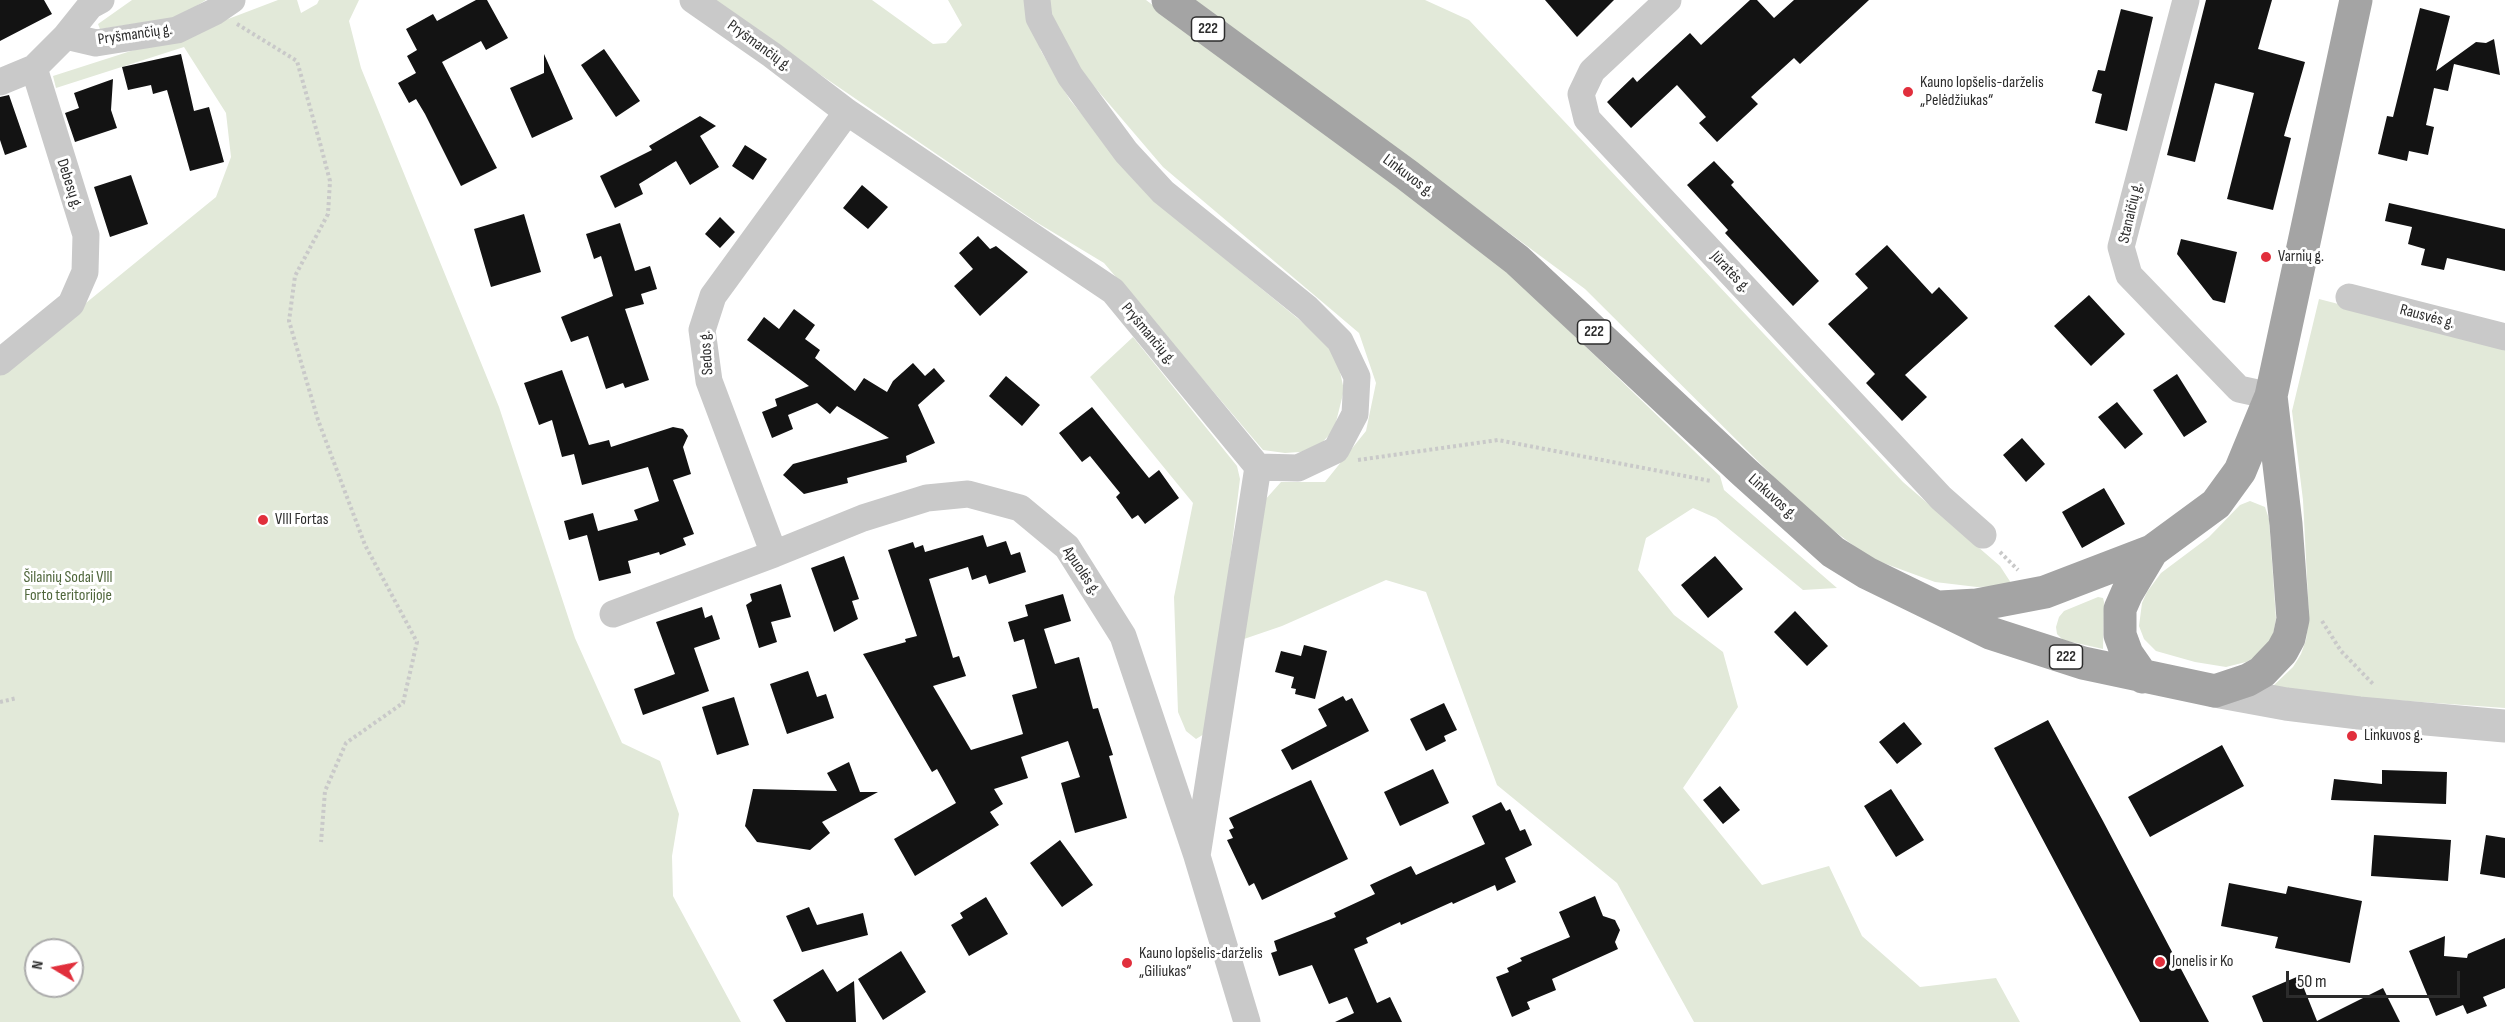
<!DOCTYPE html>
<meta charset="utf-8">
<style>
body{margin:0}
#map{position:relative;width:2505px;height:1022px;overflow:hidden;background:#fff;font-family:"Sofia Sans Condensed",sans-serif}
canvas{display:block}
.north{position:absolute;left:24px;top:938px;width:60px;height:60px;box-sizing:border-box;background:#fff;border:2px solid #ababab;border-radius:50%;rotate:280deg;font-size:16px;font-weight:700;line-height:24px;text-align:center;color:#2c2c2c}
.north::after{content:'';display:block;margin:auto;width:21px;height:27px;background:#e12f3c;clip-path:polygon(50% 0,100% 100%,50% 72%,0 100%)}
.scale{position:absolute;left:2286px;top:971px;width:174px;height:27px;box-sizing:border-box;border:3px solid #2c2c2c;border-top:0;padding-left:8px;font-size:18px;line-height:21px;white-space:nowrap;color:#2c2c2c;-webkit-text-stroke:4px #fff;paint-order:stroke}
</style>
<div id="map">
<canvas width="2505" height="1022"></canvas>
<div class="north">N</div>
<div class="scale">50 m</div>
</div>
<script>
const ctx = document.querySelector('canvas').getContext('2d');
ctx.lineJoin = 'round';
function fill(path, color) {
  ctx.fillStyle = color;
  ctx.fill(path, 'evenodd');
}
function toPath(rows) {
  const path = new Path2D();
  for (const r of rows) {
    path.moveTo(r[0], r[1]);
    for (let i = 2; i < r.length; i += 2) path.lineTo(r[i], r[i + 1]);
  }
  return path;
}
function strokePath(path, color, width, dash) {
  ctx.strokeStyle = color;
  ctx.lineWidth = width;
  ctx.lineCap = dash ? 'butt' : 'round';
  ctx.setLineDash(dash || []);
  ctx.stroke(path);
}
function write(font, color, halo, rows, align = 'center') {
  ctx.font = font + ' "Sofia Sans Condensed",sans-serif';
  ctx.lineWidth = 6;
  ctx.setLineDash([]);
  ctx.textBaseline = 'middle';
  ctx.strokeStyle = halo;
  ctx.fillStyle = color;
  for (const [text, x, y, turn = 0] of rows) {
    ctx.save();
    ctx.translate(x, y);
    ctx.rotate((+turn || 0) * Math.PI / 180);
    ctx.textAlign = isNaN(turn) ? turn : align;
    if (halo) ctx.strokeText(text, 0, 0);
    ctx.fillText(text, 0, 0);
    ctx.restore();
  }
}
fill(toPath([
 [132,0,206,0,179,17,100,29,98,24],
 [278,0,297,0,301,13,317,4,319,0,359,0,349,21,361,68,499,407,575,638,622,743,660,761,679,814,672,856,673,896,741,1022,0,1022,0,373,216,197,231,157,226,113,184,47,56,88,53,76,215,24],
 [36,950,72,950,72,986,36,986],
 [711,0,872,0,933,44,946,43,962,25,948,0,1026,0,1041,51,1070,100,1135,178,1246,276,1335,349,1344,390,1334,430,1314,451,1285,453,1263,450,1104,263,1036,222],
 [1050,0,1146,0,1501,265,1720,476,1724,490,1837,588,1803,590,1716,518,1693,508,1646,538,1638,570,1674,615,1723,652,1738,707,1683,788,1762,885,1829,866,1862,936,1920,987,1996,978,2020,1022,1694,1022,1617,883,1497,785,1426,592,1386,580,1282,626,1244,639,1264,501,1281,482,1325,482,1366,431,1376,383,1359,333,1163,167,1081,71,1050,21],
 [1195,0,1425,0,1469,20,1903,482,2000,566,2013,586,1977,587,1935,582,1870,558,1809,512,1585,289],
 [2319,299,2505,347,2505,708,2310,694,2273,686,2293,667,2301,654,2306,640,2309,617,2303,500,2292,411],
 [1133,337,1237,466,1240,479,1209,731,1196,739,1186,731,1178,712,1174,597,1193,503,1090,377],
 [2250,501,2265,507,2269,519,2276,619,2273,635,2267,645,2255,657,2246,662,2226,667,2195,662,2156,651,2144,639,2139,626,2142,603,2147,592,2161,573,2209,537,2240,505],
 [2098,597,2103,598,2104,602,2103,649,2063,640,2057,634,2056,627,2059,617,2064,611]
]), '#e2e9d9');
fill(toPath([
 [0,0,44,0,52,14,0,41],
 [476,0,487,0,508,38,486,50,481,41,442,62,497,168,461,186,425,114,416,99,409,103,398,83,416,73,407,56,417,50,406,29,433,14,437,21],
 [1545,0,1614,0,1577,37],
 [1750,0,1757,0,1774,18,1794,0,1869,0,1800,64,1794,58,1751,97,1758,104,1717,142,1699,123,1706,117,1677,85,1631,128,1607,102,1633,77,1637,82,1690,33,1701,45],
 [2206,0,2272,0,2258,49,2305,62,2284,136,2291,138,2273,210,2227,199,2254,93,2215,83,2195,162,2167,155],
 [2420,8,2450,16,2436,71,2476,42,2486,43,2494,39,2500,75,2454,64,2448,91,2434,88,2426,125,2434,127,2428,155,2409,151,2407,161,2378,154,2387,116,2393,117],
 [2121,9,2153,17,2127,131,2095,123,2102,94,2092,91,2098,70,2105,71],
 [604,49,640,101,616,117,581,65],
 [181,54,194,111,209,107,224,162,190,171,167,90,153,94,151,85,128,90,122,67],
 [544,54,573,119,532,138,510,88,544,73],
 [113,79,111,110,117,128,75,142,65,113,79,108,74,93],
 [9,95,27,147,5,155,0,140,0,97],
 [700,116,716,126,700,136,719,167,690,185,676,161,639,184,643,194,615,208,600,176,652,150,649,146],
 [745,145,767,159,753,180,732,166],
 [1714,161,1734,182,1731,185,1819,281,1793,306,1725,233,1728,230,1687,185],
 [131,175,148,224,110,237,94,187],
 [862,185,888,207,868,229,843,208],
 [2389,203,2505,229,2505,271,2447,258,2444,270,2421,265,2425,249,2408,244,2412,227,2385,221],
 [524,214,541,272,491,287,474,229],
 [720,217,735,232,720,248,705,234],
 [620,223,635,271,650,266,657,289,641,294,644,304,625,309,649,380,625,388,623,383,606,389,588,336,571,342,561,317,613,296,601,256,594,259,586,234],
 [978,236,990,249,996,246,1028,272,980,316,954,286,973,269,959,253],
 [2181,239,2237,252,2225,303,2213,300,2177,254],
 [1887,245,1932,294,1939,287,1968,318,1905,375,1927,397,1902,421,1866,383,1875,374,1828,324,1868,288,1855,274],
 [2089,295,2125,334,2091,366,2054,326],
 [794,309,815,325,805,339,820,350,815,358,855,391,864,378,887,392,893,381,913,363,925,376,934,368,945,381,918,405,935,443,906,456,907,462,847,478,848,483,804,494,783,475,793,464,889,438,837,406,830,414,817,403,788,415,793,429,772,438,762,412,777,406,775,399,809,386,747,340,764,317,779,329],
 [562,370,589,445,609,440,611,447,673,427,683,429,688,436,683,447,691,474,673,480,694,534,683,538,686,545,660,555,659,552,628,561,631,573,599,581,587,535,569,540,564,521,593,513,598,531,638,520,634,510,659,501,648,467,582,485,574,454,562,457,552,420,539,425,524,383],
 [2177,374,2207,422,2184,437,2153,390],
 [1006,376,1040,405,1022,426,989,396],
 [2117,402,2143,434,2125,449,2098,417],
 [1092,407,1149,478,1159,470,1179,498,1145,524,1138,515,1132,519,1116,497,1120,493,1090,456,1082,462,1059,433],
 [2022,438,2045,464,2026,482,2003,455],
 [2104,488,2125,524,2082,548,2062,512],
 [983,535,987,547,1006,541,1011,555,1020,552,1026,572,989,584,986,575,972,580,968,567,929,579,953,658,959,656,966,676,933,686,971,750,1023,734,1012,695,1037,688,1024,639,1014,642,1008,622,1028,616,1025,605,1063,594,1071,621,1044,629,1055,664,1079,657,1093,709,1098,708,1113,755,1109,756,1127,818,1075,833,1061,783,1080,777,1068,741,1021,757,1028,778,994,789,1003,804,990,812,999,825,915,876,894,839,956,803,937,769,932,772,863,654,906,642,905,639,917,636,888,550,913,542,915,548,923,545,925,552],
 [844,556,859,599,852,601,858,619,834,632,811,568],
 [1715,556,1743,589,1708,618,1681,585],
 [781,584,791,617,771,622,777,642,759,648,746,605,752,601,750,594],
 [702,607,705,618,712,615,720,639,694,648,709,691,643,715,634,689,675,674,656,622],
 [1795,611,1828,646,1807,666,1774,632],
 [1304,645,1327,651,1315,699,1295,694,1296,689,1291,688,1294,677,1275,672,1281,651,1301,656],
 [808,671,817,697,826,694,834,718,787,734,770,684],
 [1343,696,1346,701,1352,698,1369,731,1292,770,1281,750,1327,726,1318,709],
 [734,697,749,745,717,755,702,707],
 [1444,703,1457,730,1444,736,1446,741,1426,751,1410,719],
 [2048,720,2103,821,2209,1022,2140,1022,1994,748],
 [1904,722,1922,744,1897,764,1879,742],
 [2222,745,2244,786,2150,837,2128,797],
 [849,762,860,792,878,792,822,822,830,833,810,850,757,842,745,826,753,789,837,791,827,773],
 [1433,769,1449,803,1400,826,1384,792],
 [2382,770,2447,772,2446,804,2331,800,2334,779,2382,784],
 [1311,780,1348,859,1262,900,1254,883,1249,886,1227,840,1233,838,1229,830,1234,828,1229,818],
 [1720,786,1740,810,1723,824,1703,800],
 [1891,789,1924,840,1896,857,1864,806],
 [1501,802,1506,811,1510,809,1520,831,1525,829,1532,845,1505,858,1516,882,1497,891,1495,885,1453,904,1452,902,1401,925,1400,922,1366,938,1368,943,1354,949,1377,1003,1390,997,1402,1022,1335,1022,1354,1013,1347,997,1329,1004,1312,965,1279,976,1271,953,1277,951,1274,941,1336,917,1334,913,1375,894,1370,885,1411,866,1416,875,1485,844,1472,816],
 [2374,835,2451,840,2448,881,2371,876],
 [2486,835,2505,838,2505,878,2480,874],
 [1060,840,1093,885,1062,907,1030,863],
 [2229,883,2286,894,2288,886,2362,901,2350,963,2275,948,2278,937,2221,926],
 [1595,896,1603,916,1615,920,1620,930,1615,942,1618,949,1552,979,1556,990,1527,1002,1530,1009,1512,1017,1496,977,1509,972,1507,968,1522,961,1520,958,1570,937,1559,912],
 [986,897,1008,934,969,956,951,925,963,918,960,913],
 [809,907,817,925,863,913,868,935,802,952,786,916],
 [2445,936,2444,956,2467,958,2468,954,2505,938,2505,988,2483,997,2487,1006,2467,1014,2463,1005,2436,1016,2409,951],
 [901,951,926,992,883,1020,858,979],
 [823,969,837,992,854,981,856,1022,786,1022,773,1000],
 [2299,976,2317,1021,2383,988,2400,1022,2263,1022,2252,996]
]), '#131313');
strokePath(toPath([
 [237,24,297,61,320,143,330,181,328,214,295,276,289,321,318,420,365,545,417,642,403,703,346,743,325,791,321,842],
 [1358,460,1498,440,1711,481],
 [2000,552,2018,570],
 [2322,621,2341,651,2374,685],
 [0,702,17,698]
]), '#c9c9c9', 4, [3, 3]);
strokePath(toPath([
 [693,0,772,55,847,112,1113,291,1258,467,1197,856],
 [1037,0,1039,18,1070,76,1126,152,1163,192,1307,308,1340,341,1357,377,1355,414,1336,450,1298,468,1258,467],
 [1668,0,1592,71,1581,94,1587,119,1941,498,1983,535],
 [2186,0,2121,247,2129,275,2239,389,2271,396],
 [66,36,96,43,177,30,216,11,232,0],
 [0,82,34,68],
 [2349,297,2505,337],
 [0,362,71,304,85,272,86,235,34,68,66,36,90,6,101,0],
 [774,554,709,381,702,330,713,296,847,112],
 [613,614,774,554,863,518,927,498,968,494,1020,508,1067,547,1123,636,1197,856,1247,1022]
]), '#c9c9c9', 27);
strokePath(toPath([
 [2215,691,2286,704,2359,713,2505,726]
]), '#c9c9c9', 33);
strokePath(toPath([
 [1168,0,1407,175,1517,260,1744,472,1833,552,1867,573,1990,633,2083,663,2215,691,2248,680,2262,672,2282,651,2289,638,2293,619,2286,524,2271,396],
 [1940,607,1977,605,2045,592,2152,551,2216,504,2240,471,2271,396,2356,0],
 [2143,677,2127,654,2120,635,2120,609,2127,593,2152,551]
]), '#a4a4a4', 33);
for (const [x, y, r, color] of [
 [1908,92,6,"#e12f3c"],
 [2266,257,6,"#e12f3c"],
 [263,520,6,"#e12f3c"],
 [2352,736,6,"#e12f3c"],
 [2160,962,6,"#e12f3c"],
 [1127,963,6,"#e12f3c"]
]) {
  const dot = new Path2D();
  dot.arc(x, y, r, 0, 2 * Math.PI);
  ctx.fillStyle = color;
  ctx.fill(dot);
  strokePath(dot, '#fff', 2);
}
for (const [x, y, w] of [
 [1208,29,33],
 [1594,332,33],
 [2066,657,33]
]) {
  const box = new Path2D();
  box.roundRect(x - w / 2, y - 12, w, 24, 4.5);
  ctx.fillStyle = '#fff';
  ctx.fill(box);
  strokePath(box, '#2c2c2c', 1.5);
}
write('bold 15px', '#2c2c2c', null, [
 ["222",1208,29],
 ["222",1594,332],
 ["222",2066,657]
]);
write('16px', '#2c2c2c', '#fff', [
 ["Pryšmančių g.",135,35,-8],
 ["Pryšmančių g.",759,46,36],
 ["Linkuvos g.",1408,176,37],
 ["Debesų g.",69,184,72],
 ["Stanaičių g.",2131,213,-77],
 ["Jūratės g.",1730,272,47],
 ["Rausvės g.",2427,317,15],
 ["Pryšmančių g.",1148,334,50],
 ["Sedos g.",707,353,-94],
 ["Linkuvos g.",1772,497,42],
 ["Apuolės g.",1081,571,56]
]);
write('16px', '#2c2c2c', '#fff', [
 ["Kauno lopšelis-darželis",1920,83],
 ["„Pelėdžiukas“",1920,101],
 ["Varnių g.",2278,257],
 ["VIII Fortas",275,520],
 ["Linkuvos g.",2364,736],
 ["Kauno lopšelis-darželis",1139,954],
 ["„Giliukas“",1139,972],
 ["Jonelis ir Ko",2172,962]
], 'left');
write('16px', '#4f663b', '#fff', [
 ["Šilainių Sodai Vlll",68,578],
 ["Forto teritorijoje",68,596]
]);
</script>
